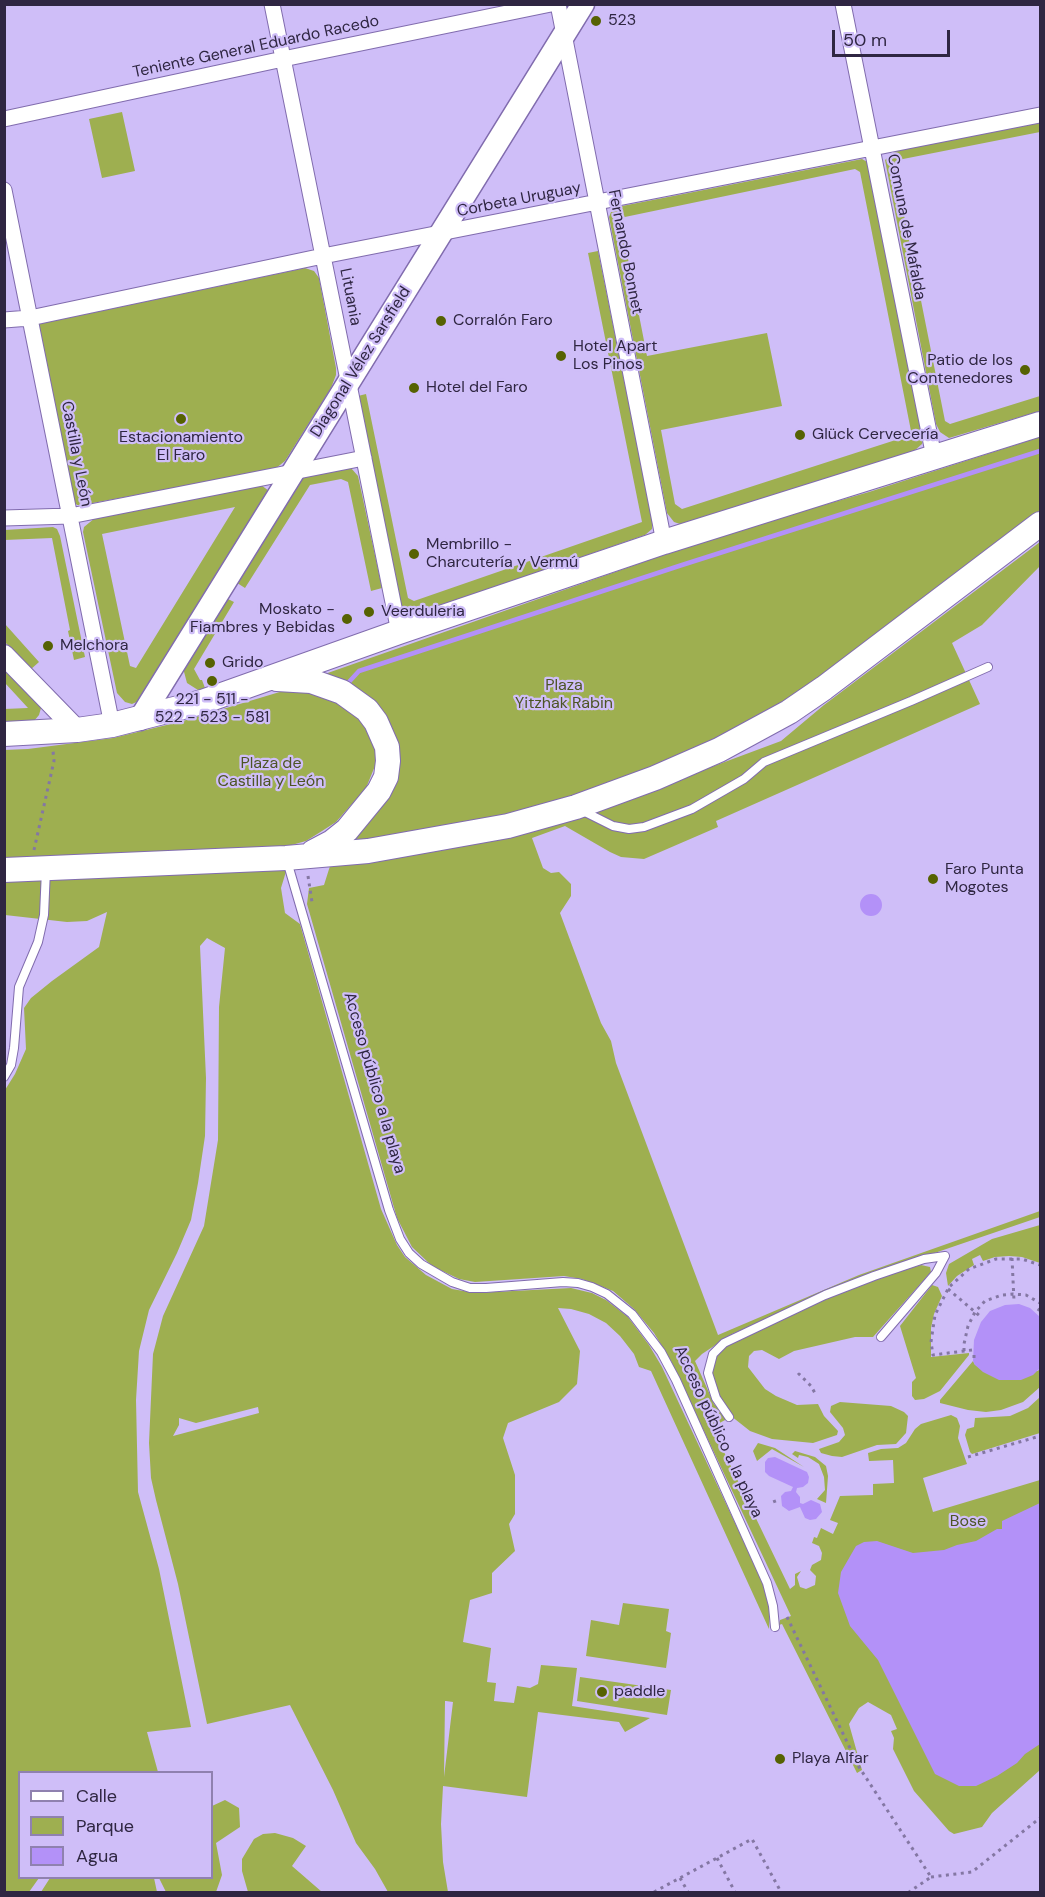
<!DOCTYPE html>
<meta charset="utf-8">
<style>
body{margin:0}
#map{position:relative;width:1045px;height:1897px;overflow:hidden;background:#cfbef8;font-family:"DM Sans",sans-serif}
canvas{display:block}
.frame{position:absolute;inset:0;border:6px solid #2f2642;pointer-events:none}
.legend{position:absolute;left:18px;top:1771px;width:195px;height:108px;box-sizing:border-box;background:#cfbef8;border:2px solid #8f81af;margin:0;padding:8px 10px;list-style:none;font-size:18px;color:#2f2642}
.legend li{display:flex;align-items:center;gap:12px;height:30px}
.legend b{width:30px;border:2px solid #8f81af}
.scale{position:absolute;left:832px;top:30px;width:118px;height:27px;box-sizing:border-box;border:3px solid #2f2642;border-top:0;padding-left:8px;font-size:18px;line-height:21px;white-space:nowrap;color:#2f2642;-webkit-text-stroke:4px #cfbef8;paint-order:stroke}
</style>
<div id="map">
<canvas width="1045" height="1897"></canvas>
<div class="frame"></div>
<ul class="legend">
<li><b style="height:8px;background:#fff"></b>Calle</li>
<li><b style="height:16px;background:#9eaf50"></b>Parque</li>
<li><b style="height:16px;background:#b391f8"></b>Agua</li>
</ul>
<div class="scale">50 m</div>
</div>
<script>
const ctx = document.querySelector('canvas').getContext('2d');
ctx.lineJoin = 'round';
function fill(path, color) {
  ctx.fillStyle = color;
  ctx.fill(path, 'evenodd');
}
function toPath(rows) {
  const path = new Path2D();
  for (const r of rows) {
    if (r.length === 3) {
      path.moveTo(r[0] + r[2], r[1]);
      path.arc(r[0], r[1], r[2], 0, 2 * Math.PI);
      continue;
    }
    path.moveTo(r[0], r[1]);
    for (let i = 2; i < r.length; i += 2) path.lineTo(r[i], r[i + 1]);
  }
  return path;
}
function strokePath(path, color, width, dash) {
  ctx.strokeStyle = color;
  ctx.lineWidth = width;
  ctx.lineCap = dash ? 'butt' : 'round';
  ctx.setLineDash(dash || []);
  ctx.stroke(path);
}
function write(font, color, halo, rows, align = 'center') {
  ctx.font = font + ' "DM Sans",sans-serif';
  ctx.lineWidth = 4.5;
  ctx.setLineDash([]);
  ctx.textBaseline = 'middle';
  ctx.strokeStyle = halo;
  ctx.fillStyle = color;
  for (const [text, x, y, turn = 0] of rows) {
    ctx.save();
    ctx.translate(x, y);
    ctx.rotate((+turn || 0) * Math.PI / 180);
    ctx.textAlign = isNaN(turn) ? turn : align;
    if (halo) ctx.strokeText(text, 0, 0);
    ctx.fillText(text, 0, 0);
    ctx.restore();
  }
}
fill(toPath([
 [122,112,135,171,102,178,89,119],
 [1040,123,1040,132,898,160,894,165,945,421,950,424,1040,396,1040,411,949,438,940,432,936,424,885,160,895,151],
 [862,159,869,163,924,436,922,444,914,451,680,524,674,522,667,513,609,217,611,212,617,207],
 [855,169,860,172,911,431,908,436,682,509,675,504,661,430,782,406,767,333,647,356,620,218],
 [598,251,652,519,652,529,645,535,411,616,408,616,402,608,358,396,366,394,408,598,414,601,642,522,588,253],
 [305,268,314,271,319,278,336,368,336,375,331,388,285,461,275,469,82,505,77,505,73,501,36,326,39,324],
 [1040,437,1040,510,800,693,735,731,620,781,515,816,346,843,384,800,375,702,350,684,322,675,726,533,869,492],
 [351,468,358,476,382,588,371,591,348,482,341,479,310,485,245,588,234,581,300,477],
 [261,485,269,491,141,700,132,704,125,702,117,693,83,532,84,527,95,518],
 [235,507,136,668,130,666,102,534],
 [53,527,57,529,60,536,85,657,74,660,68,631,70,630,52,538,5,540,5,530],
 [1040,542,1040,566,982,625,952,643,980,704,716,821,718,827,644,859,621,857,610,852,565,826,532,838,543,868,551,873,559,872,571,884,571,896,560,913,601,1023,611,1041,616,1063,718,1335,859,1275,1040,1211,1040,1217,873,1274,824,1293,732,1334,702,1354,695,1361,714,1404,727,1419,712,1427,790,1589,795,1585,795,1574,801,1571,797,1577,800,1587,806,1589,815,1585,816,1576,810,1570,812,1565,821,1560,822,1553,819,1546,812,1543,814,1537,817,1538,821,1528,833,1534,838,1523,830,1520,840,1496,873,1495,873,1484,894,1483,893,1460,869,1461,868,1453,881,1449,898,1448,906,1443,915,1429,921,1424,951,1415,957,1418,960,1426,958,1438,967,1464,923,1478,933,1512,1040,1480,1040,1770,992,1813,982,1827,954,1834,949,1831,914,1791,893,1749,894,1738,891,1731,897,1729,891,1715,868,1702,859,1708,849,1724,862,1770,857,1773,782,1624,779,1625,780,1620,791,1616,671,1361,654,1333,634,1309,613,1291,582,1279,564,1276,475,1282,459,1279,432,1266,412,1247,397,1218,307,904,309,888,324,885,330,866,612,804,781,741,824,705],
 [224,597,234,602,194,669,200,680,202,680,205,688,198,690,187,683,183,668],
 [5,624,39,662,30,670,5,642],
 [5,666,37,701,41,708,39,715,34,721,5,723,4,709,28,708,5,683],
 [283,691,301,691,331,699,356,715,364,724,375,744,375,766,366,788,336,822,322,831,306,841,277,849,5,860,4,750,28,749,113,738,183,721],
 [288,865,281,888,285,913,300,924,381,1209,397,1245,405,1257,426,1275,452,1289,475,1293,571,1288,592,1293,606,1300,628,1317,649,1345,662,1367,765,1587,770,1610,769,1629,651,1371,639,1367,634,1354,620,1336,606,1323,589,1314,571,1309,558,1308,580,1351,577,1384,559,1402,508,1423,503,1438,515,1475,515,1514,509,1524,515,1551,492,1573,492,1593,470,1600,463,1642,491,1648,487,1682,496,1683,494,1701,514,1703,517,1686,530,1688,538,1684,541,1665,577,1668,572,1706,650,1718,625,1732,619,1722,538,1712,527,1797,443,1786,441,1824,443,1862,448,1892,388,1892,375,1869,356,1843,333,1790,290,1705,207,1724,178,1584,156,1500,151,1478,149,1443,153,1354,163,1316,204,1226,218,1140,219,1007,225,948,207,938,200,946,206,1078,205,1136,198,1183,191,1220,177,1253,149,1310,139,1351,136,1400,138,1492,159,1569,191,1727,147,1732,158,1772,20,1772,20,1878,39,1878,29,1892,5,1892,5,1090,15,1074,26,1049,24,1008,31,998,52,981,99,947,107,912,87,921,67,922,5,915,5,881],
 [258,1407,259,1413,173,1436,179,1425,179,1418,196,1423],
 [446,1701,453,1702,444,1777,445,1701],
 [1040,1225,1040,1263,1022,1257,1009,1256,995,1257,983,1261,980,1255,972,1259,974,1265,957,1276,948,1286,946,1273,949,1264,992,1239],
 [921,1265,930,1267,931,1272,873,1337,855,1337,794,1351,779,1359,762,1350,754,1351,749,1356,748,1367,765,1389,776,1396,797,1405,818,1404,824,1416,838,1431,837,1435,813,1443,772,1439,750,1431,731,1416,720,1399,712,1374,714,1361,717,1355,729,1344,827,1298,875,1279],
 [932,1285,938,1287,942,1296,934,1314,931,1328,931,1357,969,1353,969,1355,940,1391,924,1399,915,1400,912,1396,912,1382,916,1378,900,1326],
 [973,1361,975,1365,1038,1371,1040,1368,1040,1387,1023,1402,1001,1410,986,1412,968,1410,940,1403,940,1400],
 [1040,1397,1040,1433,972,1454,970,1452,965,1435,967,1429,974,1427,975,1418,1010,1416,1028,1408],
 [840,1402,891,1406,904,1412,908,1416,906,1433,896,1444,877,1445,842,1457,832,1456,821,1453,819,1449,839,1442,845,1435,843,1428,830,1412,831,1406],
 [758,1443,775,1448,804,1467,772,1449,757,1461,753,1451],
 [795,1451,815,1457,826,1466,828,1476,826,1503,817,1499,825,1490,824,1477,819,1464,808,1457,799,1455,798,1458,792,1454],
 [623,1603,669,1609,666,1631,671,1633,666,1668,586,1656,591,1620,619,1625],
 [580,1677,671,1690,667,1715,577,1701],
 [225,1800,239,1808,240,1827,216,1843,222,1875,216,1892,166,1892,159,1878,212,1878,212,1806],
 [275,1833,293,1838,306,1846,292,1866,322,1892,248,1892,242,1871,242,1859,254,1839,263,1834],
 [50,1878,154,1878,157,1892,41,1892]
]), '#9eaf50');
fill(toPath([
 [871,905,11],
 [1019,1304,1030,1308,1040,1317,1040,1368,1033,1375,1021,1380,999,1380,983,1372,975,1365,973,1361,974,1340,981,1322,990,1311,1005,1305],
 [775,1457,807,1472,809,1477,808,1483,803,1487,797,1488,796,1492,800,1497,800,1503,803,1504,811,1500,820,1504,822,1512,816,1519,810,1520,805,1518,800,1507,789,1511,782,1506,781,1496,785,1492,791,1491,793,1487,769,1476,765,1472,765,1462,768,1458],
 [1040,1503,1040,1744,1025,1754,1017,1763,997,1776,976,1786,959,1786,935,1774,878,1660,850,1626,838,1593,841,1572,856,1546,864,1542,877,1541,913,1553,944,1550,957,1545,976,1541,997,1529,1002,1529,1002,1521]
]), '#b391f8');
strokePath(toPath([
 [348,683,359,671,682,565,1040,451]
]), '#b391f8', 4.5);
const service = toPath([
 [583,811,613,826,629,829,644,827,692,809,744,779,764,762,911,701,988,667],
 [287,861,389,1210,400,1239,409,1253,421,1264,452,1282,470,1288,486,1288,563,1282,578,1283,592,1287,607,1294,632,1314,661,1352,676,1380,767,1583,773,1606,775,1627],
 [4,1077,11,1065,14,1048,19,987,38,942,44,915,46,870],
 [729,1417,716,1398,708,1373,713,1354,724,1343,825,1295,874,1276,924,1259,945,1256,936,1273,881,1337]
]);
const minor = toPath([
 [272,4,399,632],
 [558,4,664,542],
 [843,4,934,457],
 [4,119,283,59,551,4],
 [4,190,112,725],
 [4,320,30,318,323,256,1040,115],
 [4,518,70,516,364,458]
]);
const tertiary = toPath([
 [4,655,77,730]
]);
const secondary = toPath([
 [140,719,583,4]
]);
const primary = toPath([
 [277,679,311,681,342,692,367,710,376,722,387,747,388,761,386,777,379,791,347,830,332,842,313,852],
 [4,734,77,730,112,725,202,702,399,632,664,542,1040,424],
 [4,870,286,858,368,851,508,826,576,807,655,778,719,750,789,712,824,688,1040,524]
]);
strokePath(service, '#816cae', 10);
strokePath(minor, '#816cae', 17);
strokePath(tertiary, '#816cae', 22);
strokePath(secondary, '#816cae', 25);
strokePath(primary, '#816cae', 26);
strokePath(toPath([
 [34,850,54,761,53,751],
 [308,876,312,902],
 [1012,1258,1014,1301],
 [948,1289,981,1317],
 [1038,1311,1040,1308],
 [972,1350,933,1355,931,1342,935,1315,949,1287,969,1269,996,1259,1022,1259,1040,1265],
 [964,1351,964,1344,968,1326,975,1312,985,1301,1002,1295,1013,1294,1026,1295,1040,1303],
 [974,1358,974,1353],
 [798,1375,799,1374,811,1386,816,1395],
 [968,1457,1040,1436],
 [774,1500,776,1505],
 [787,1617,859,1767,931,1877,909,1892],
 [717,1858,735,1892],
 [931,1877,972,1872,1040,1818],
 [680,1878,688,1892],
 [654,1892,752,1839,781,1892]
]), '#8477a3', 3, [3, 4.5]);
strokePath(service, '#fff', 8);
strokePath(minor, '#fff', 15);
strokePath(tertiary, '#fff', 20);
strokePath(secondary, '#fff', 22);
strokePath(primary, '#fff', 24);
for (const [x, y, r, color] of [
 [596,21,6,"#566202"],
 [441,321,6,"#566202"],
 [561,356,6,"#566202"],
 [1025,370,6,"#566202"],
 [414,388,6,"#566202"],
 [181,419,6,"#566202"],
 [800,435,6,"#566202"],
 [414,554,6,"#566202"],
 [369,612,6,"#566202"],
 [347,619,6,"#566202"],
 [48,646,6,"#566202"],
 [210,663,6,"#566202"],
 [212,681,6,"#566202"],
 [933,879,6,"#566202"],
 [602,1692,6,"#566202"],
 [780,1759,6,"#566202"]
]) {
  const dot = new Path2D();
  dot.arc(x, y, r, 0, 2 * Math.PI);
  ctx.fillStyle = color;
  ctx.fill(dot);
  strokePath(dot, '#cfbef8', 2);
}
write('16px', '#2f2642', '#cfbef8', [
 ["523",608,21],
 ["Corralón Faro",453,321],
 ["Hotel Apart",573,347],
 ["Los Pinos",573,365],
 ["Patio de los",1013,361,"right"],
 ["Contenedores",1013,379,"right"],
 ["Hotel del Faro",426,388],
 ["Glück Cervecería",812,435],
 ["Estacionamiento",181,438,"center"],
 ["El Faro",181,456,"center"],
 ["Membrillo -",426,545],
 ["Charcutería y Vermú",426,563],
 ["Moskato -",335,610,"right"],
 ["Fiambres y Bebidas",335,628,"right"],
 ["Veerduleria",381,612],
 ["Melchora",60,646],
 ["Grido",222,663],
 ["221 - 511 -",212,700,"center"],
 ["522 - 523 - 581",212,718,"center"],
 ["Faro Punta",945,870],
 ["Mogotes",945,888],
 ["paddle",614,1692],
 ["Playa Alfar",792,1759]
], 'left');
write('16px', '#2f2642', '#cfbef8', [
 ["Teniente General Eduardo Racedo",256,47,-12],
 ["Corbeta Uruguay",519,200,-11],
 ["Comuna de Mafalda",906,227,79],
 ["Fernando Bonnet",625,252,79],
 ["Lituania",350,297,79],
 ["Diagonal Vélez Sarsfield",361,362,-58],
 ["Castilla y León",76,454,79],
 ["Acceso público a la playa",374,1083,74],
 ["Acceso público a la playa",718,1432,65]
]);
write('16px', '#4d5525', '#cfbef8', [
 ["Plaza",564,686],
 ["Yitzhak Rabin",564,704],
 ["Plaza de",271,764],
 ["Castilla y León",271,782],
 ["Bose",968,1522]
]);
</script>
